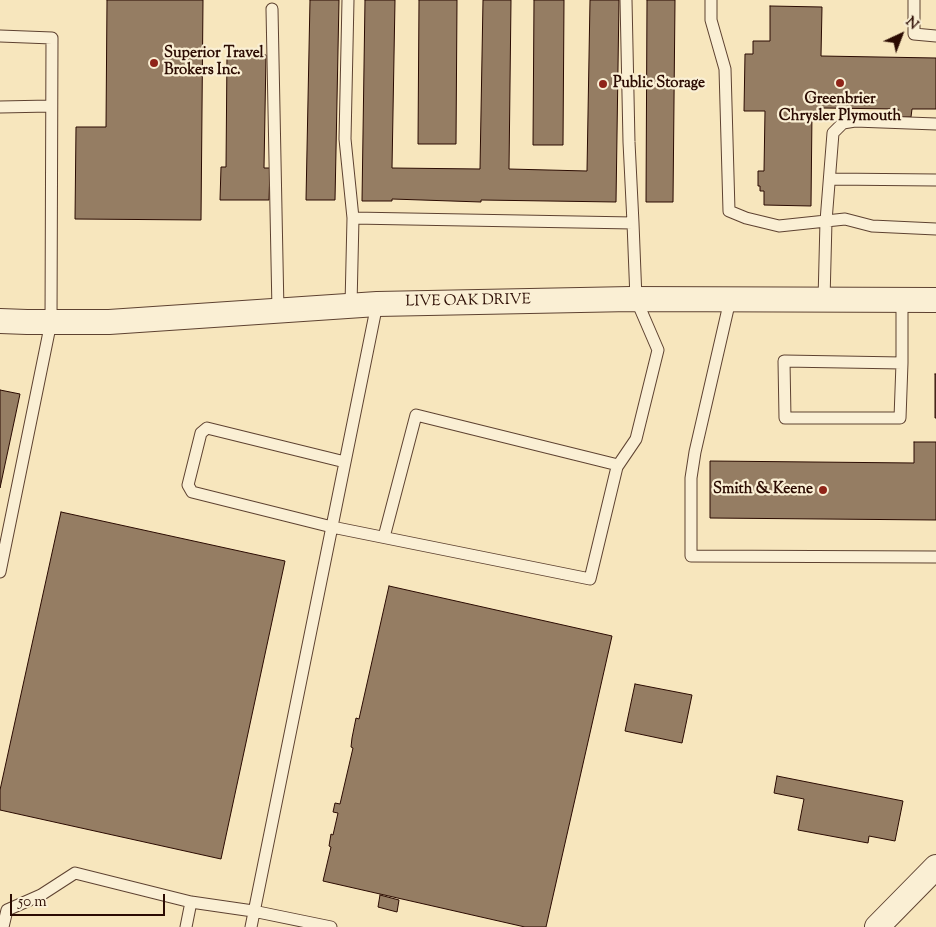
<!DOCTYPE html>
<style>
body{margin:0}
#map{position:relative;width:936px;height:927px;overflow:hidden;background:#f7e6bd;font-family:"Sorts Mill Goudy",serif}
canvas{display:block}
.north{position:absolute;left:876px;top:10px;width:50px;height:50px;-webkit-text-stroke:4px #faefd4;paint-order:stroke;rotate:43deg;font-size:14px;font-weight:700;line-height:20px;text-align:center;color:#2b0b02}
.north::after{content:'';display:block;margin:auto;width:18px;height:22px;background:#2b0b02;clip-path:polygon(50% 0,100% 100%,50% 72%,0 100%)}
.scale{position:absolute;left:10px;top:894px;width:155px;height:22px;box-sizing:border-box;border:2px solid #2b0b02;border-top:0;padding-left:6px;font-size:15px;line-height:18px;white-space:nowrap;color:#2b0b02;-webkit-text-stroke:4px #faefd4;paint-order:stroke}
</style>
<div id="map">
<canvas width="936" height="927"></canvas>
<div class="north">N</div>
<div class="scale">50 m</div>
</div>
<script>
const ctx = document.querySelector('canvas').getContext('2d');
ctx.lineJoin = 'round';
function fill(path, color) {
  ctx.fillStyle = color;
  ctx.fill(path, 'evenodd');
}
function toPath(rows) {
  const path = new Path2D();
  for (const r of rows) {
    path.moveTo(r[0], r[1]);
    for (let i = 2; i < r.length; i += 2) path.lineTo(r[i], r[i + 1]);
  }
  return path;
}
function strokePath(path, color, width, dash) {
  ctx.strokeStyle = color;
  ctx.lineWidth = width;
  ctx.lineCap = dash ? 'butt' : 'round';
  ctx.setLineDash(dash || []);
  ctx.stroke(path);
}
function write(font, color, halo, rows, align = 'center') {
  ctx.font = font + ' "Sorts Mill Goudy",serif';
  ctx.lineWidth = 4.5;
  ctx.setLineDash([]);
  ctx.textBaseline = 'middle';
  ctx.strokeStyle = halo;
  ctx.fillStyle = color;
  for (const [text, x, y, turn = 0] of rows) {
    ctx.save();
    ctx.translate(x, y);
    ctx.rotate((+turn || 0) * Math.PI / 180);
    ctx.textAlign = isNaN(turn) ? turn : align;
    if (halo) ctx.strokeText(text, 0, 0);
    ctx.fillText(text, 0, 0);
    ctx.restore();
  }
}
const building = toPath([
 [107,0,203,0,201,220,75,219,76,127,106,127,107,0],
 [310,0,339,0,335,200,306,200,310,0],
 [365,0,395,0,392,168,480,169,483,0,511,0,509,169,587,171,590,0,619,0,616,202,481,200,481,202,392,199,392,201,362,201,365,0],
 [419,0,457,0,456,144,418,144,419,0],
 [534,0,564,0,563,145,533,145,534,0],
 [647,0,675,0,673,202,646,202,647,0],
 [770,6,822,7,821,56,936,58,936,109,912,109,911,117,898,117,898,109,821,108,820,112,812,112,811,206,764,205,764,191,760,191,760,186,758,186,758,171,764,171,765,111,744,111,745,54,753,54,753,41,770,41,770,6],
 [227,54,266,55,264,168,270,168,269,200,220,200,221,167,226,167,227,54],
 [935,374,936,374,936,418,935,418,935,374],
 [0,390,20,394,0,488,0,390],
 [914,442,936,442,936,520,710,518,710,461,914,463,914,442],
 [61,512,285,561,221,859,0,810,0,790,61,512],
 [389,586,612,636,546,927,525,927,323,881,331,847,329,846,331,834,333,835,338,813,333,812,335,803,340,804,353,748,351,747,352,738,356,718,359,719,389,586],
 [635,684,692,695,682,743,625,731,635,684],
 [777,776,903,801,895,841,869,836,868,843,798,830,804,799,774,793,777,776],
 [380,895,399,900,397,912,378,907,380,895]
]);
fill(building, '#957d63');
strokePath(building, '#2b0b02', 1);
const service = toPath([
 [348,0,345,139,353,218],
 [626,0,629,142,633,223],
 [711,0,711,20,725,69,729,211,746,218,779,226,845,219,872,226,936,229],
 [914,0,914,34,936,36],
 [272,9,278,311],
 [0,36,52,38,51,322,0,572],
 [0,107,50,106],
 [830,179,936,180],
 [730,300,695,452,691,478,691,556,936,557],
 [824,300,826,221,833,133,843,123,855,121,936,124],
 [902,363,784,361,785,418,900,418,902,363,902,299],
 [345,462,207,428,201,433,188,485,192,492,332,527,590,579,617,467,636,439,658,350,636,299,633,223,353,218,351,305],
 [384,537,416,415,618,465],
 [3,927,7,910,41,895,75,873,191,902,253,911,331,927],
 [186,927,191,902],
 [251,927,377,304]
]);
const minor = toPath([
 [0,321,27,322,109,322,377,304,631,299,936,300],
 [877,927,936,867]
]);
strokePath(service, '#5e4231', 13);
strokePath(minor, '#5e4231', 26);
strokePath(service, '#faefd4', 11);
strokePath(minor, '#faefd4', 24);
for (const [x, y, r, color] of [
 [154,63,5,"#8f2418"],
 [840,83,5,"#8f2418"],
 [603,84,5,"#8f2418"],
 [823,490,5,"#8f2418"]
]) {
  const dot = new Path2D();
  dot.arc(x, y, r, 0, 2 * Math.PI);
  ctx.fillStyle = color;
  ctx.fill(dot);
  strokePath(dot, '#faefd4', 2);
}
write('bold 15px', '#2b0b02', '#faefd4', [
 ["Superior Travel",164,54],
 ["Brokers Inc.",164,71],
 ["Public Storage",613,84],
 ["Greenbrier",840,100,"center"],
 ["Chrysler Plymouth",840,117,"center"],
 ["Smith & Keene",813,490,"right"]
], 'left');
write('15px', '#2b0b02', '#faefd4', [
 ["LIVE OAK DRIVE",468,302,-1]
]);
</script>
